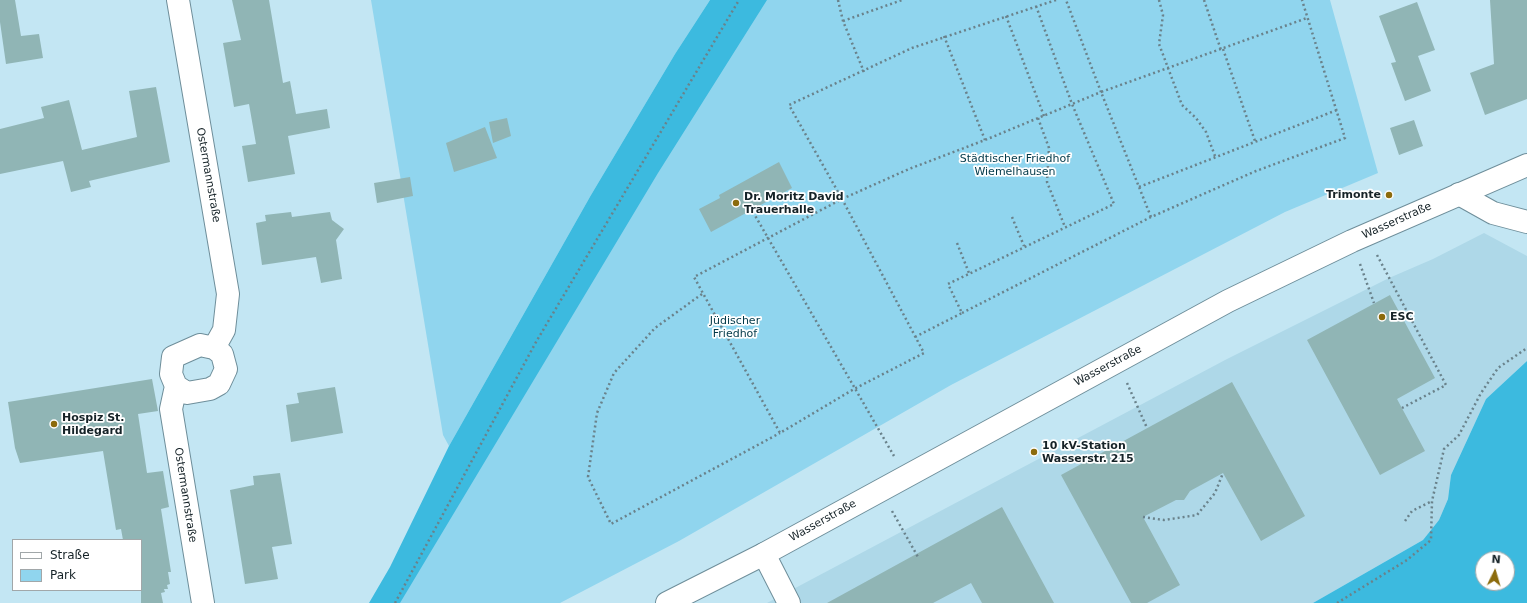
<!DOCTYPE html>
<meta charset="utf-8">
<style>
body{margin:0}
#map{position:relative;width:1527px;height:603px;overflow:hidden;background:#c3e6f3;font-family:"DejaVu Sans",sans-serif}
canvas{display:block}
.legend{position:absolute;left:12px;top:539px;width:130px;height:52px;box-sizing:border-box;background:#fff;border:1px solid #a1a7a9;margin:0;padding:5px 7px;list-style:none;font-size:12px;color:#152227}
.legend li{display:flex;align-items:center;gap:8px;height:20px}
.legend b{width:20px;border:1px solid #a1a7a9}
.north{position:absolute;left:1475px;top:551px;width:40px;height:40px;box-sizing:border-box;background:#fff;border:1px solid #a1a7a9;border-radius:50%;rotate:5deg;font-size:11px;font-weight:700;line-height:16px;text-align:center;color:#152227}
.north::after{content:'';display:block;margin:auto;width:14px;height:18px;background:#8c6b0c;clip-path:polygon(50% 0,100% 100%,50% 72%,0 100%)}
</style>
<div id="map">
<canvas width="1527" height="603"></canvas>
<ul class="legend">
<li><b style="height:5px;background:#fff"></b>Straße</li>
<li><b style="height:11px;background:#90d5ee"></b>Park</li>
</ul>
<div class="north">N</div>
</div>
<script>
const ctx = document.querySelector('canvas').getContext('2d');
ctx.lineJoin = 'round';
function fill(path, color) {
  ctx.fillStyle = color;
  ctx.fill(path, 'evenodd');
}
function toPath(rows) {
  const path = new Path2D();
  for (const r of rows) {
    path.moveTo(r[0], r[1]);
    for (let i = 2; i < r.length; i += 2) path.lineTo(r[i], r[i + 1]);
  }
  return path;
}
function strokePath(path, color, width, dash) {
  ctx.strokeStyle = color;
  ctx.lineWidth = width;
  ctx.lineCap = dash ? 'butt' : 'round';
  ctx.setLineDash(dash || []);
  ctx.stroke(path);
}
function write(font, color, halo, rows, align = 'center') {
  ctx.font = font + ' "DejaVu Sans",sans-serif';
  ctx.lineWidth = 3.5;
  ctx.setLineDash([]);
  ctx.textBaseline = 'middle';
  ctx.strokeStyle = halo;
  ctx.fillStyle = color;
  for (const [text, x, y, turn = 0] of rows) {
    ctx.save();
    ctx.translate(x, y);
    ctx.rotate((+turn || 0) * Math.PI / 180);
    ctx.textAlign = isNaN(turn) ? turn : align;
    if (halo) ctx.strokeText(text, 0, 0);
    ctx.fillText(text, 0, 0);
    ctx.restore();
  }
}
fill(toPath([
 [1484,233,1527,256,1527,361,1486,399,1451,475,1448,499,1439,520,1423,540,1313,603,767,603,1227,359,1389,278,1433,259]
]), '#aed8e8');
fill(toPath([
 [371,0,710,0,675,54,591,195,449,446,443,435],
 [746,0,1330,0,1378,173,1285,212,951,385,679,541,560,603,399,603]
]), '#90d5ee');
fill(toPath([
 [710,0,767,0,658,173,400,603,369,603,390,567,449,446,591,195,675,54],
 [1527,361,1527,603,1313,603,1423,540,1439,520,1448,499,1451,475,1486,399],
 [1483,559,1507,559,1507,583,1483,583]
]), '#3cbadf');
fill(toPath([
 [0,0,15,0,21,36,39,34,43,58,6,64,0,22],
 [232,0,269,0,283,83,290,81,296,114,327,109,330,128,288,136,295,174,248,182,242,146,256,144,249,104,234,107,223,43,241,40],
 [1490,0,1527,0,1527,99,1485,115,1470,73,1494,64],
 [1417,2,1435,50,1418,56,1431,91,1405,101,1391,63,1396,62,1379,16],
 [156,87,170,162,89,181,91,187,71,192,63,161,0,174,0,129,44,118,41,107,69,100,82,150,137,137,129,91],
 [507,118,511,136,493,143,489,122],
 [1414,120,1423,146,1399,155,1390,128],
 [485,127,497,158,454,172,446,143],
 [779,162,792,188,711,232,699,209,720,198,719,195],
 [410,177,413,196,377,203,374,183],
 [291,212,292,217,330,212,332,220,344,229,336,240,342,279,321,283,316,257,262,265,256,223,266,221,265,215],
 [1390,295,1435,378,1397,399,1425,451,1380,475,1307,340],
 [152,379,158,411,138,414,147,473,163,471,169,507,161,509,171,572,168,572,170,584,167,585,168,589,164,589,165,592,161,593,163,603,141,603,141,540,123,540,121,529,116,530,103,451,20,463,15,448,8,402],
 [1232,382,1305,516,1261,541,1223,473,1190,491,1184,500,1176,500,1143,517,1180,585,1147,603,1131,603,1061,475],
 [335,387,343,433,291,442,286,405,299,403,297,393],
 [280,473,292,544,272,547,278,579,245,584,230,490,254,485,253,476],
 [1002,507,1054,603,982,603,971,583,933,603,827,603]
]), '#90b5b5');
const minor = toPath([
 [178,0,228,294,224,330,214,348],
 [1459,194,1493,213,1527,222],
 [200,345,214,348,222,354,226,369,219,384,210,389,187,393,176,386,171,374,173,357,200,345],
 [176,386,171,409,203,603],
 [764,554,789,603]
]);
const major = toPath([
 [667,603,764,554,1228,301,1352,241,1527,165]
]);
strokePath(minor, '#6e8e9a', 24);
strokePath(major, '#6e8e9a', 24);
strokePath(toPath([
 [838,0,843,21,864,72],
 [1056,0,912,48,789,105,842,199,924,353,854,389,780,433,694,277,842,199,909,169,985,140,1101,92,1066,0],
 [1159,0,1163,15,1159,44,1182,105,1196,118,1206,132,1215,156],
 [1204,0,1221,50],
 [1006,16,1044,116],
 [843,21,902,0],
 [944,36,985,140],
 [1223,49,1255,141],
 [1038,118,1049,148,1047,182,1065,227],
 [1139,187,1337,110],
 [753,212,894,456],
 [1012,217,1024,246],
 [1151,217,1101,92,1307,18],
 [957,243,969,273],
 [1377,255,1446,385,1402,408],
 [1360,264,1374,303],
 [702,294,655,328,614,373,597,413,588,477,611,524,780,433],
 [962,313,1151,217,1256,171,1345,138,1302,0],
 [915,337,962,313,948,284,1114,204,1072,104,1036,6],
 [1127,383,1147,428],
 [892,511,918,557],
 [1143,517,1164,520,1197,515,1215,493,1223,473],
 [1405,521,1412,511,1432,501],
 [395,603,536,342,739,0],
 [1337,603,1407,560,1431,540,1432,501,1444,449,1459,435,1481,393,1498,368,1527,348]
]), '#6a828b', 2.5, [2, 3]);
strokePath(minor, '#fff', 22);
strokePath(major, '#fff', 22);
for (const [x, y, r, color] of [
 [1389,195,4,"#8c6b0c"],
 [736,203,4,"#8c6b0c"],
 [1382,317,4,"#8c6b0c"],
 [54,424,4,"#8c6b0c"],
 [1034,452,4,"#8c6b0c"]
]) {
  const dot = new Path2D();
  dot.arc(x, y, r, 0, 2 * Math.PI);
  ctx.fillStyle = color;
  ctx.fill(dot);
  strokePath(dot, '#fff', 1.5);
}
write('11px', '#003949', '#fff', [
 ["Städtischer Friedhof",1015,159],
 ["Wiemelhausen",1015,172],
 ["Jüdischer",735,321],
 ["Friedhof",735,334]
]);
write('11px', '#152227', '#fff', [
 ["Ostermannstraße",208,175,80],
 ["Wasserstraße",1397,221,-24],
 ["Wasserstraße",1108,366,-28],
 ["Ostermannstraße",185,495,81],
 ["Wasserstraße",823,521,-29]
]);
write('bold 11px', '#152227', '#fff', [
 ["Trimonte",1381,195,"right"],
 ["Dr. Moritz David",744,197],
 ["Trauerhalle",744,210],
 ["ESC",1390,317],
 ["Hospiz St.",62,418],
 ["Hildegard",62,431],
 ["10 kV-Station",1042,446],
 ["Wasserstr. 215",1042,459]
], 'left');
</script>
